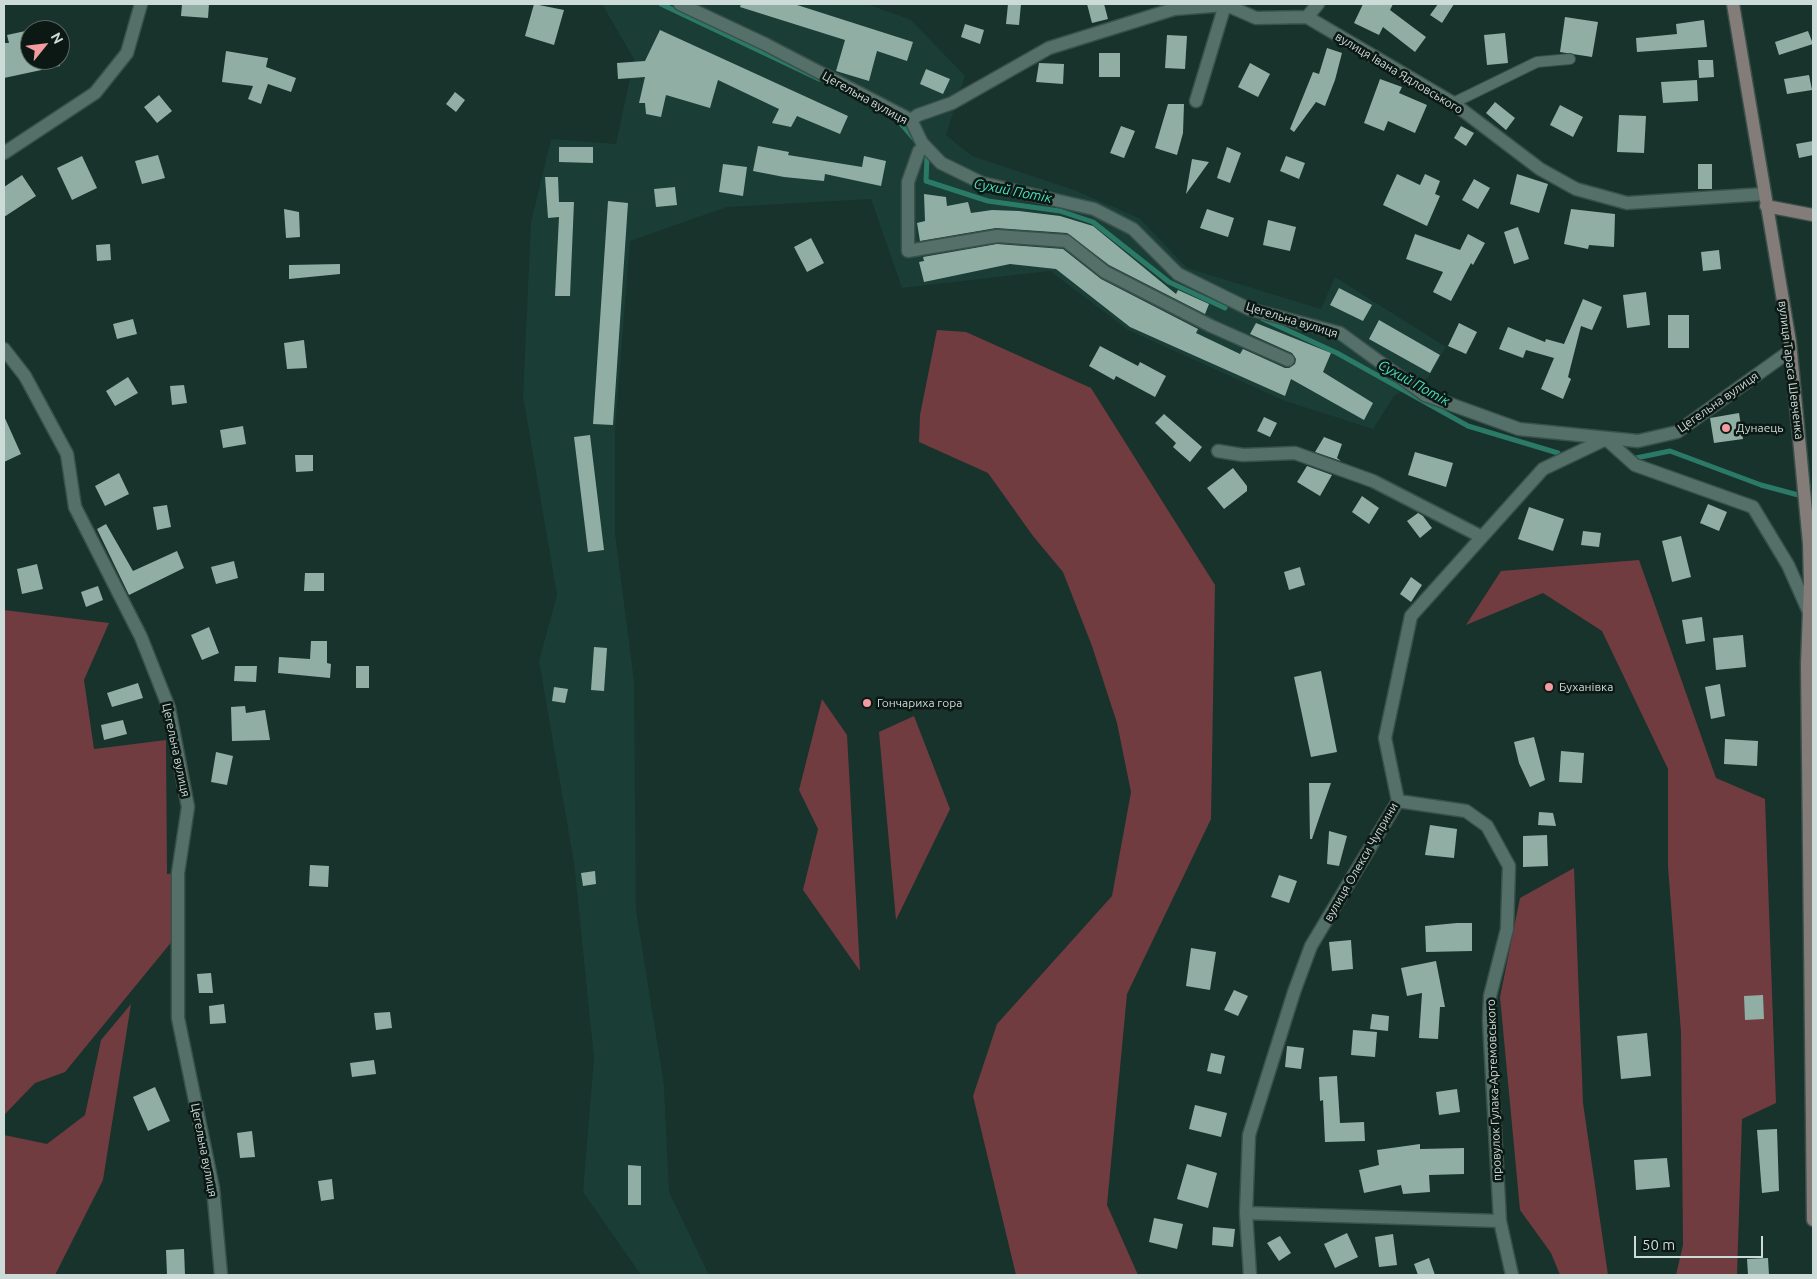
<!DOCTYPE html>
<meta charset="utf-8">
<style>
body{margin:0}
#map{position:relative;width:1817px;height:1279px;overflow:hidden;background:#18322c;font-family:Ubuntu,sans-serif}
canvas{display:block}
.frame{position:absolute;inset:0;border:5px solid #ccdbd7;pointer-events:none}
.north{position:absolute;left:20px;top:20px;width:50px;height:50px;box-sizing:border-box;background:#0c1814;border:1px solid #596662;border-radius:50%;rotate:61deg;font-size:14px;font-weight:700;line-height:20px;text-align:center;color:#ccdbd7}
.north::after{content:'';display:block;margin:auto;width:18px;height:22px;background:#f49b9f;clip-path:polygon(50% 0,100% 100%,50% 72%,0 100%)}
.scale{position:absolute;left:1634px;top:1236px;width:129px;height:22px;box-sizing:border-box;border:2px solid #ccdbd7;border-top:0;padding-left:6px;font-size:15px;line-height:18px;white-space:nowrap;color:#ccdbd7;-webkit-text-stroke:4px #0c1814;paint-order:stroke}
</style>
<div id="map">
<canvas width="1817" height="1279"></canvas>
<div class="frame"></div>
<div class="north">N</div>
<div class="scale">50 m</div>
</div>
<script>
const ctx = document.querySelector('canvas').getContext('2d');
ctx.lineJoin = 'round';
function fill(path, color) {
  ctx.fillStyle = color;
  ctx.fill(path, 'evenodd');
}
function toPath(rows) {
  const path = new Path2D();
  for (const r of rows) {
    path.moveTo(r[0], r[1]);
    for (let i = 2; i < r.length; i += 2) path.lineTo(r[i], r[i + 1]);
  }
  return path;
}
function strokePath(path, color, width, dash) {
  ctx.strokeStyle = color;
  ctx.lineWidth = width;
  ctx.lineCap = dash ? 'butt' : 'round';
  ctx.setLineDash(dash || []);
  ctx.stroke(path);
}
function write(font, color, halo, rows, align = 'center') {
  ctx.font = font + ' Ubuntu,sans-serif';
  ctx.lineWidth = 5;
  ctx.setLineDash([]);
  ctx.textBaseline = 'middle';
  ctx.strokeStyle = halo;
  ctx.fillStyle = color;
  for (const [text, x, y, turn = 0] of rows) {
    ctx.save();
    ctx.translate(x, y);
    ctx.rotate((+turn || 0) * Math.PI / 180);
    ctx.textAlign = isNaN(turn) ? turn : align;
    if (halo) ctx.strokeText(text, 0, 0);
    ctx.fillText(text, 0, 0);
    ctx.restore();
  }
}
fill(toPath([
 [602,4,867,4,911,20,965,76,946,135,972,156,1074,190,1139,218,1187,268,1321,309,1335,277,1446,347,1428,378,1394,396,1373,429,1285,401,1128,330,1050,271,902,288,871,199,727,207,630,241,615,430,615,533,634,681,636,910,664,1085,669,1192,709,1275,641,1275,583,1192,594,1058,574,863,539,661,557,595,523,396,531,222,551,139,616,144,634,59]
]), '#1a3d35');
fill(toPath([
 [937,330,966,332,1091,388,1215,585,1211,819,1127,994,1107,1205,1138,1275,1016,1275,973,1096,997,1024,1112,896,1131,792,1117,723,1092,646,1063,572,1033,536,988,473,919,442,920,415],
 [1639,560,1716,778,1765,799,1776,1103,1742,1119,1737,1275,1676,1275,1683,1245,1681,1032,1668,867,1668,769,1602,631,1543,593,1466,625,1501,571],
 [4,610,109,623,84,680,94,749,166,740,167,874,178,873,178,934,65,1072,35,1083,4,1115],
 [822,699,847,735,860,971,803,890,818,829,799,790],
 [914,716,950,809,896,920,879,732],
 [1574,868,1583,1103,1608,1275,1560,1275,1551,1253,1520,1210,1500,997,1520,898],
 [131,1004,103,1180,55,1275,4,1275,4,1135,47,1144,85,1115,101,1040]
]), '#703c40');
strokePath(toPath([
 [661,4,819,79],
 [897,119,916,141],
 [923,152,927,157,926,181,988,201,1060,211,1093,222,1169,282,1225,308],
 [1263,319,1337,353,1468,426,1558,453],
 [1636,458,1670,451,1761,485,1813,499]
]), '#2b7a68', 5);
fill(toPath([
 [182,4,209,4,208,18,181,16],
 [534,4,564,10,554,45,525,36],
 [741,4,794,4,913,42,907,61,877,51,869,81,836,71,845,40,740,7],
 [1008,4,1021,4,1019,25,1006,24],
 [1087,4,1104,4,1108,19,1092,23],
 [1363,4,1393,4,1390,10,1426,37,1415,52,1383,27,1379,35,1354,23],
 [1438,4,1454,4,1442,23,1430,15],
 [1565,17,1598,22,1592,57,1560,52],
 [1704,20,1707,47,1637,52,1636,38,1677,34,1676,24],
 [965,24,984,30,980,44,961,37],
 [30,30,30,60,59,60,60,66,4,78,4,43,9,43,7,35],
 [660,30,848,116,840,134,797,116,791,127,772,123,779,109,718,80,710,108,666,95,661,117,646,114,645,103,639,103,645,77,618,79,617,63,645,61],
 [1808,31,1813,44,1779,55,1775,42],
 [1505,33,1508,63,1487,65,1484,35],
 [1167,35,1187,36,1185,69,1165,68],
 [1327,48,1342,53,1335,80,1325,106,1316,102,1294,132,1290,129,1313,72,1319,74],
 [226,51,268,58,266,67,296,78,291,92,268,84,261,104,248,99,253,86,222,82],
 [1099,53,1120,53,1120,77,1099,77],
 [1698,60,1713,60,1714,77,1699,78],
 [1039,63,1064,64,1063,84,1036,82],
 [1250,63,1270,74,1258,97,1238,87],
 [926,69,950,79,943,94,920,84],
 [1809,75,1812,90,1787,94,1784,79],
 [1380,79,1402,87,1399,93,1427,105,1415,133,1388,121,1384,131,1364,123],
 [1697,80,1698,101,1663,103,1661,82],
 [455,92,465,100,456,112,446,104],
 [159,95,172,111,157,123,144,107],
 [1495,102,1515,118,1506,130,1486,113],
 [1168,104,1184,104,1183,133,1177,155,1155,148],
 [1560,105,1583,117,1573,137,1550,125],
 [1619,115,1646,116,1644,153,1617,152],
 [1121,126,1135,131,1124,158,1110,153],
 [1461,126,1474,133,1466,146,1454,138],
 [1813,141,1813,155,1799,158,1796,144],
 [758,146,789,152,788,155,862,167,864,156,886,161,881,186,825,174,824,181,784,177,753,171],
 [559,147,593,147,593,163,559,162],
 [1227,147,1241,153,1230,183,1217,178],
 [158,155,165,178,142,184,135,161],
 [82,156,97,188,72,200,57,168],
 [1286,156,1305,163,1299,179,1280,171],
 [1192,159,1209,162,1186,194],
 [723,164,747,167,743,196,719,192],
 [1698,164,1712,164,1712,189,1698,189],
 [1397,174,1420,185,1425,174,1440,181,1435,194,1440,196,1427,226,1383,205],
 [1517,174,1548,184,1539,213,1510,204],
 [22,175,36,196,4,217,4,187],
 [545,177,558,177,559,202,574,202,570,296,555,296,559,217,548,218],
 [1474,179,1490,188,1478,209,1462,200],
 [675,187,677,205,656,207,654,189],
 [924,194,946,197,947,206,968,202,971,213,992,210,1019,211,1060,216,1093,226,1176,294,1178,290,1209,304,1205,314,1109,265,1067,233,996,228,920,241,917,223,925,221],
 [608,201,628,203,613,425,593,424],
 [284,209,299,212,300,237,286,238],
 [1207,209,1234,218,1228,237,1200,228],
 [1571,209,1615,214,1614,247,1589,245,1588,249,1564,244],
 [1268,220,1296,227,1290,251,1263,245],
 [1518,227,1529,259,1514,264,1504,232],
 [1415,234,1460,250,1468,234,1485,243,1473,265,1471,263,1451,301,1433,292,1443,272,1406,259],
 [811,238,824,263,807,272,794,247],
 [110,244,111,260,97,261,96,245],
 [997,244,1063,249,1101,279,1198,329,1196,333,1240,354,1243,349,1285,368,1289,368,1295,364,1296,359,1292,353,1250,334,1256,323,1331,353,1323,372,1373,403,1364,420,1291,379,1285,396,1130,327,1056,269,1010,264,924,282,919,262,924,261,923,257],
 [1719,250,1721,269,1703,271,1701,252],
 [340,264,340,274,289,279,289,265],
 [1339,288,1372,305,1363,321,1330,305],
 [1646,292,1650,325,1627,328,1623,295],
 [1583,299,1602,307,1592,330,1581,326,1568,377,1571,379,1563,399,1541,389,1554,358,1526,350,1523,358,1499,349,1508,327,1545,342,1546,339,1564,344],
 [1668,315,1689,315,1689,348,1668,348],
 [133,319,137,334,117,339,113,324],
 [1379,320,1440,355,1430,373,1369,339],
 [1459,323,1477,332,1466,354,1448,346],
 [304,340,307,368,287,369,284,343],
 [1100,346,1138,366,1140,362,1166,376,1155,397,1116,376,1114,380,1089,366],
 [128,377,138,393,115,406,106,391],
 [184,385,187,403,172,405,170,386],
 [1739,413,1743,439,1714,443,1710,418],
 [1164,414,1202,447,1190,462,1173,447,1176,443,1155,423],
 [4,416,21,454,4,462],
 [1264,417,1277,423,1270,437,1257,431],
 [243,426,246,444,223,448,220,430],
 [590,435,604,550,588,552,574,437],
 [1324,437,1342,444,1337,458,1341,461,1315,452],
 [1415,452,1453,463,1446,487,1408,475],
 [295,455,313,455,313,471,296,472],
 [1307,466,1332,475,1320,496,1297,482],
 [1233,468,1247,486,1247,491,1224,509,1207,488],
 [119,473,129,494,105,506,95,486],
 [1362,496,1379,508,1369,524,1352,512],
 [1708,504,1727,512,1719,531,1700,523],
 [167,505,171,527,157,530,153,507],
 [1529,507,1564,519,1553,551,1518,539],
 [1418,513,1423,516,1432,528,1420,538,1407,521],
 [106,524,133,571,177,551,184,568,129,595,97,529],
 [1583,531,1601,533,1599,547,1581,545],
 [1681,536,1691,577,1672,582,1662,541],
 [234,561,238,578,216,584,211,567],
 [37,564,43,589,22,594,17,569],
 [1300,567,1305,585,1289,590,1284,572],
 [305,573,324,573,324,591,304,591],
 [1411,577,1422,585,1411,602,1400,594],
 [98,586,103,600,86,607,81,592],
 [1702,617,1705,641,1686,644,1682,620],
 [209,627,219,653,202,660,191,635],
 [1743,635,1746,667,1716,670,1713,638],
 [311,641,327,641,327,663,331,664,330,678,278,673,279,657,310,659],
 [594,647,607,648,604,691,591,690],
 [235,666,257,666,256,682,234,681],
 [356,666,369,666,369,688,356,688],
 [1321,671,1337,752,1311,757,1294,677],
 [138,683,143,698,112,707,107,693],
 [1720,684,1725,716,1711,719,1705,687],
 [554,687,568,689,565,703,552,701],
 [245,706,246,713,265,710,270,740,232,741,231,707],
 [123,720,127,734,104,740,101,725],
 [1534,737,1545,780,1530,787,1519,763,1514,742],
 [1725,739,1758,741,1757,766,1724,764],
 [1561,751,1584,753,1582,783,1559,782],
 [216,752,233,756,227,785,211,782],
 [1309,783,1331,783,1312,839,1310,839],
 [1539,812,1553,813,1556,826,1538,825],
 [1430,825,1457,829,1454,858,1425,855],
 [1329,831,1347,836,1339,866,1327,864],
 [1547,835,1548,866,1523,867,1523,836],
 [310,865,329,866,328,887,309,886],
 [595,871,596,884,583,886,581,873],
 [1279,875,1297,881,1289,903,1271,897],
 [1457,923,1472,923,1472,951,1426,952,1425,926],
 [1351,940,1353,969,1332,971,1329,942],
 [1191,948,1216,952,1210,990,1186,986],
 [1436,961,1445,1007,1440,1007,1438,1039,1419,1038,1422,993,1407,996,1401,968],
 [211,973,213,993,199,993,197,974],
 [1234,990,1248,996,1238,1016,1224,1010],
 [1763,995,1764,1019,1745,1020,1744,996],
 [224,1004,226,1023,210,1024,209,1006],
 [390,1012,392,1028,376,1030,374,1013],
 [1372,1014,1389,1016,1388,1031,1370,1029],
 [1353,1030,1377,1032,1375,1057,1351,1055],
 [1647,1033,1651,1076,1621,1079,1617,1036],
 [1287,1046,1304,1048,1301,1069,1285,1067],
 [1211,1053,1225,1056,1221,1074,1207,1071],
 [374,1060,376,1074,352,1077,350,1063],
 [1337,1076,1340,1123,1364,1122,1365,1141,1325,1142,1323,1100,1320,1101,1319,1077],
 [155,1087,170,1121,148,1131,133,1097],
 [1457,1089,1460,1112,1439,1115,1436,1092],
 [1195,1105,1227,1113,1221,1137,1189,1129],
 [1777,1129,1779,1191,1762,1193,1757,1130],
 [252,1131,255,1157,240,1158,237,1133],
 [1420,1144,1420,1149,1464,1148,1464,1174,1429,1175,1430,1192,1403,1194,1401,1185,1364,1193,1359,1170,1379,1165,1377,1150],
 [1667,1158,1670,1187,1636,1190,1634,1160],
 [1187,1164,1217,1173,1208,1208,1177,1199],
 [628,1165,641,1166,641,1205,628,1205],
 [332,1179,334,1199,321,1201,318,1181],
 [1154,1218,1183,1224,1177,1249,1149,1242],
 [1213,1227,1235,1229,1233,1247,1212,1245],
 [1347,1233,1358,1257,1335,1268,1324,1244],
 [1393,1234,1397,1265,1379,1267,1375,1237],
 [1280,1236,1291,1253,1279,1261,1267,1243],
 [184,1249,185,1275,167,1275,166,1250],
 [1429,1258,1435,1275,1418,1275,1414,1264],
 [1768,1258,1769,1275,1748,1275,1747,1259]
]), '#91aea5');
const lane = toPath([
 [1453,103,1537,62,1570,59]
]);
const street = toPath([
 [680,4,765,44,911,120,922,143,941,163,982,183,1094,209,1133,229,1178,274,1249,309,1340,333,1425,395,1519,429,1638,441,1677,432,1790,351],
 [1224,4,1256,18,1307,17,1453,103,1540,169,1576,189,1627,203,1764,194],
 [1307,17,1318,4],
 [1196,101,1225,5],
 [911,120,918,115,952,103,1049,48,1174,9,1225,5],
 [919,151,908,182,908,251,997,236,1066,241,1105,272,1211,326,1288,360],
 [4,153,95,93,127,53,141,4],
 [4,349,25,376,67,454,75,507,141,637,169,708,188,807,178,873,178,1018,213,1188,221,1275],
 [1218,451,1243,455,1295,453,1373,481,1482,537],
 [1398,801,1466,811,1487,826,1509,866,1507,929,1490,996,1489,1021,1500,1221,1512,1275],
 [1246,1213,1500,1221],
 [1250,1275,1246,1213,1249,1135,1294,992,1311,946,1398,801,1385,738,1411,616,1543,469,1606,439,1635,465,1753,507,1788,565,1808,610]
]);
const secondary = toPath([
 [1733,4,1790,342,1809,544,1810,583,1807,664,1813,1220],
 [1766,206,1813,215]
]);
strokePath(lane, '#3a504b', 12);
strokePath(street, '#3a504b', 15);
strokePath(secondary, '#3a504b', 15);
strokePath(lane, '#557068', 10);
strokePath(street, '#557068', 12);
strokePath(secondary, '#847c78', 12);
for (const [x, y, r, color] of [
 [1726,428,5,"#f49b9f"],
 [1549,687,5,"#f49b9f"],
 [867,703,5,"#f49b9f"]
]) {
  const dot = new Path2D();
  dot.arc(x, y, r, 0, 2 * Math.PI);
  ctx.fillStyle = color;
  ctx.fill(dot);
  strokePath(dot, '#0c1814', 2);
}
write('12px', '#ccdbd7', '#0c1814', [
 ["вулиця Івана Ядловського",1399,73,31],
 ["Цегельна вулиця",865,98,29],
 ["Цегельна вулиця",1292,320,17],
 ["вулиця Тараса Шевченка",1791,370,83],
 ["Цегельна вулиця",1718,402,-35],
 ["Цегельна вулиця",176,750,78],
 ["вулиця Олекси Чуприни",1361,862,-60],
 ["провулок Гулака-Артемовського",1494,1090,-92],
 ["Цегельна вулиця",204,1150,79]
]);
write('12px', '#ccdbd7', '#0c1814', [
 ["Дунаець",1736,428],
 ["Буханівка",1559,687],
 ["Гончариха гора",877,703]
], 'left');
write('italic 14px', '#4cdfbf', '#0c1814', [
 ["Сухий Потік",1013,191,11],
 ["Сухий Потік",1414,383,29]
]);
</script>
